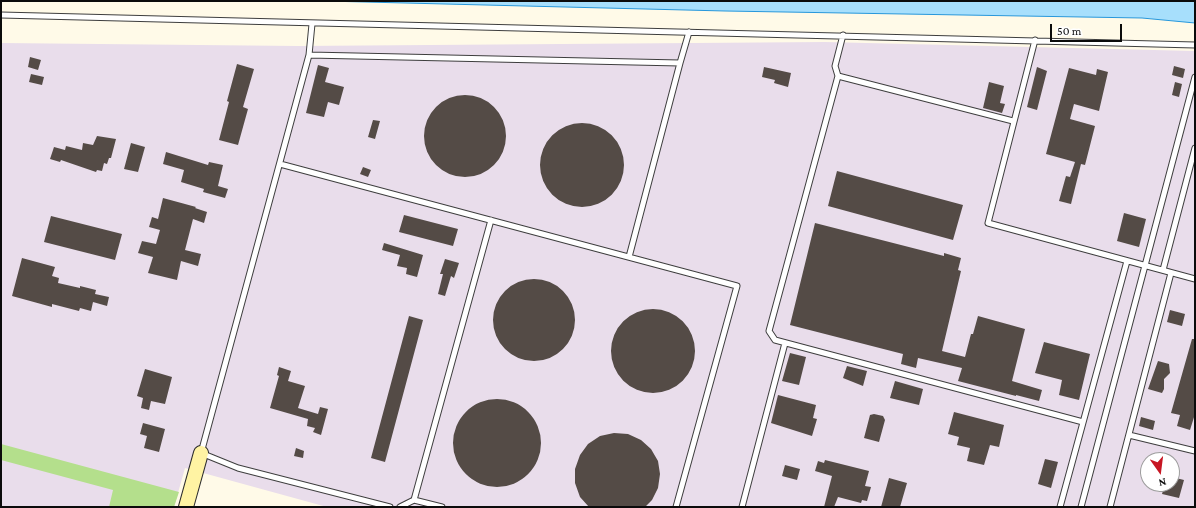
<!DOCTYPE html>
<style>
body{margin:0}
#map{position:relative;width:1196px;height:508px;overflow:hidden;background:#fffae8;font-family:"Crimson Pro",serif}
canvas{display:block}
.frame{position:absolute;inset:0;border:2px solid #0b0b0b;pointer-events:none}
.north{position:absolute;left:1140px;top:452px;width:40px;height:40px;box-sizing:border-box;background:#fff;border:1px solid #9d9d9d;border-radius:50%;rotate:166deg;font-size:11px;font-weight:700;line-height:16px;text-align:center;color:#0b0b0b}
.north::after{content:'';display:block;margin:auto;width:14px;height:18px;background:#c71623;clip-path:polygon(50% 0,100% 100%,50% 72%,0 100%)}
.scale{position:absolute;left:1050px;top:24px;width:72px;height:18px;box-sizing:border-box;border:2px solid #0b0b0b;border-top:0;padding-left:5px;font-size:12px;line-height:14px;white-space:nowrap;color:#0b0b0b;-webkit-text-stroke:3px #fff;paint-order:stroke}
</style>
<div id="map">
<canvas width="1196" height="508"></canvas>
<div class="frame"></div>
<div class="north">N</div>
<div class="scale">50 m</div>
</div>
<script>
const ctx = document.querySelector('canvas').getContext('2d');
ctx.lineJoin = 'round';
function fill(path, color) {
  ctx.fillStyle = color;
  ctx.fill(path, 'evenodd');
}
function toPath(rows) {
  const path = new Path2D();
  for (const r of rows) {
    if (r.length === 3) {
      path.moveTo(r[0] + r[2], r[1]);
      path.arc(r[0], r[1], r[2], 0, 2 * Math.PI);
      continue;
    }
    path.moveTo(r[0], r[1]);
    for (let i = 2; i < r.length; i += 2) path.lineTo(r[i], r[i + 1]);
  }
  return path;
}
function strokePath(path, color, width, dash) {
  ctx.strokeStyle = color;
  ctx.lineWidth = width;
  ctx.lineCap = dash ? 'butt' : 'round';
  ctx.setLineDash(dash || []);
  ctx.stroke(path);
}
fill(toPath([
 [825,42,1195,51,1195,507,327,507,185,468,174,507,1,507,1,43,298,46],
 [1148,460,1172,460,1172,484,1148,484]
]), '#e9ddeb');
fill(toPath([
 [1,444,179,492,174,507,109,507,113,490,1,460]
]), '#b4df8c');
const water = toPath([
 [325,1,1195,1,1195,23,1142,18,725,11,325,1]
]);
fill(water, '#a7dffc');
strokePath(water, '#2797db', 1);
fill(toPath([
 [30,57,41,60,38,70,28,67],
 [237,64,254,69,243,107,248,109,238,145,219,140,229,102,227,101],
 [318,65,329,68,325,82,344,87,339,105,328,102,324,117,306,113],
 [1174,66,1185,69,1183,78,1172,75],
 [764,67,791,73,788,87,774,83,775,80,762,77],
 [1037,67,1047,71,1037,110,1027,107],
 [1069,68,1096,75,1097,69,1108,72,1099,111,1074,104,1070,119,1095,126,1085,165,1081,164,1071,204,1059,201,1066,176,1070,177,1075,162,1046,154],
 [31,74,44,77,42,85,29,82],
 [989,82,1004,86,1000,103,1005,104,1002,113,983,108],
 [1175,82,1182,84,1179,97,1172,95],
 [465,136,41],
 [373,120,380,121,375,139,368,137],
 [582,165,42],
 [97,136,116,139,111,158,109,158,107,164,104,163,102,171,97,170,96,172,61,160,60,162,50,159,54,147,65,150,66,146,82,150,83,143,93,145],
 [131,143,145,147,138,172,124,169],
 [166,152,208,165,209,162,223,165,218,186,228,189,225,198,203,192,204,189,181,182,184,170,163,164],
 [363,167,371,170,368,177,360,174],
 [837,171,963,205,953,240,828,206],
 [163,198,196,207,195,208,207,212,204,223,193,219,185,250,201,254,198,266,181,261,177,280,148,273,153,257,138,253,142,241,156,244,160,230,149,227,152,217,158,219],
 [1124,213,1146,219,1139,247,1117,241],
 [404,215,458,229,453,246,399,232],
 [51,216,122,234,115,260,44,242],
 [815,223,944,256,944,253,961,258,958,270,961,271,942,351,965,357,971,334,973,334,978,316,1025,329,1012,381,1042,390,1039,401,1016,395,1016,396,958,381,962,368,918,358,916,368,901,364,903,354,790,325],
 [384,243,423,255,417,277,406,274,407,268,397,266,400,255,382,250],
 [22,258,55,267,52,276,59,278,58,283,80,288,80,286,96,290,95,294,109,297,107,306,93,302,91,311,80,308,79,311,52,304,52,307,12,296],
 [445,259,459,263,454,278,451,276,445,296,438,294,443,274,440,274],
 [534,320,41],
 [653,351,42],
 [1170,310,1185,314,1182,326,1167,322],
 [409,316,423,320,385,462,371,458],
 [1192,339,1195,339,1195,414,1190,430,1177,426,1180,415,1171,413],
 [1044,342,1090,354,1079,400,1059,395,1062,380,1035,373],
 [790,353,806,357,799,385,782,381],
 [1158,361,1169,364,1170,373,1164,379,1164,389,1162,393,1148,389],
 [847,366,867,371,863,386,843,378],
 [279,367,291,371,288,381,305,386,298,408,318,414,320,407,328,409,321,435,313,432,315,428,307,426,308,419,270,408,279,376,277,375],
 [145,369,172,377,165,404,151,401,149,410,141,408,143,398,137,396],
 [895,381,923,389,919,405,890,398],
 [778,395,816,405,813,418,817,419,812,436,771,423],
 [497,443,44],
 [954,412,1004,425,999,447,990,445,984,465,967,461,970,448,957,445,959,437,948,434],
 [874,414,883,416,885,420,879,442,864,438,870,415],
 [1141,417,1155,421,1153,430,1139,426],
 [143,423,165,429,159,452,144,448,147,436,140,434],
 [614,433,628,434,641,440,651,449,658,461,660,474,658,488,652,500,645,507,589,507,580,497,575,483,575,469,580,455,588,444,600,436],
 [296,448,304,451,303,458,294,456],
 [1045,459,1058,462,1051,488,1038,484],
 [825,460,869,471,865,486,871,487,867,501,862,500,861,503,838,497,834,507,824,507,832,476,815,471,818,461,824,463],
 [785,465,800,469,797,480,782,476],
 [1172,477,1184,480,1179,498,1162,494,1165,484,1172,484],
 [889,478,907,483,900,507,881,507]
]), '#544b46');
const lane = toPath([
 [1,15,1195,45],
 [312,24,309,55,201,453,238,468,390,507],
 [1035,40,988,223,1195,279],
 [309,55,680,63,629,257],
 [680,63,689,32],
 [838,76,835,66,843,35],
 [1013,121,838,76,769,331,775,340,1083,422],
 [280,164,737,286,676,507],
 [1163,270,1195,148],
 [1129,435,1195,451],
 [414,500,491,220],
 [400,507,414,500,442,507],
 [742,507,785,343],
 [1060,507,1127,261],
 [1081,507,1195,77],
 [1110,507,1171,273]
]);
const secondary = toPath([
 [186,507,201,453]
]);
strokePath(lane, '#3e3e3e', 7);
strokePath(secondary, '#2d2d2d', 16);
strokePath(lane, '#fff', 5);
strokePath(secondary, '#fff3a3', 14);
</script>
